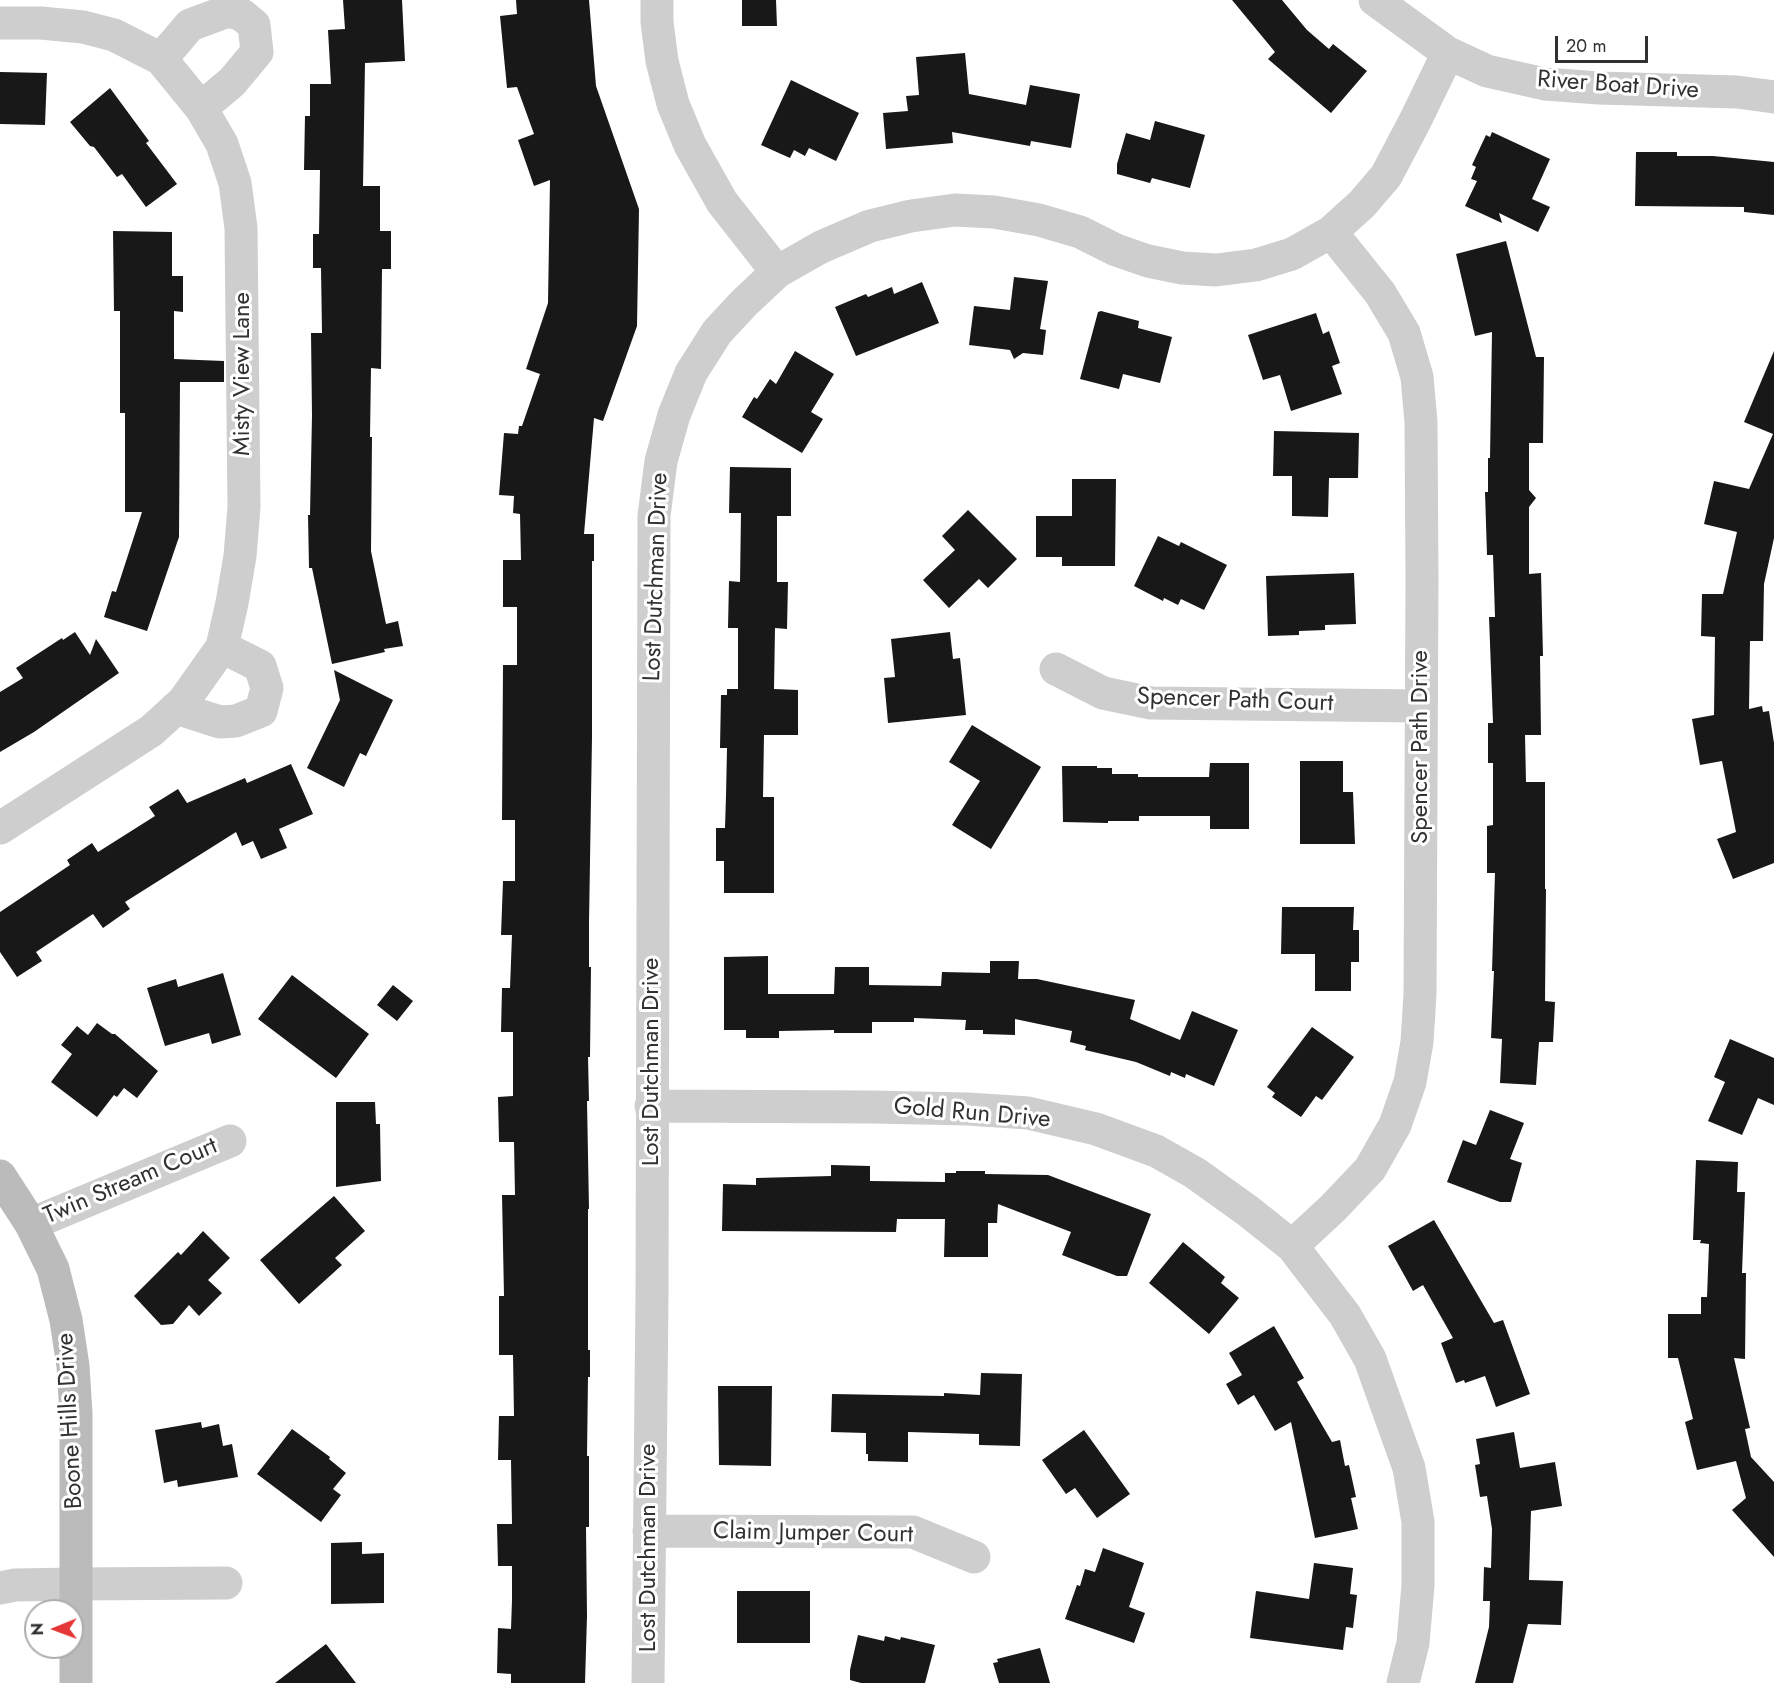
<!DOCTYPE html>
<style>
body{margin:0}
#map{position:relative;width:1774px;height:1683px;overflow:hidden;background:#fff;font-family:Jost,sans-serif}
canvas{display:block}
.north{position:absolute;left:24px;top:1599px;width:60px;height:60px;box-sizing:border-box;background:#fff;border:2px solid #adadad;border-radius:50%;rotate:269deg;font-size:16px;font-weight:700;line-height:24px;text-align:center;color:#313131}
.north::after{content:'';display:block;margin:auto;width:21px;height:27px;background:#e53737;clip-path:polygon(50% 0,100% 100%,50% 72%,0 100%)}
.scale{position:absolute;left:1555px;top:36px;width:93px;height:27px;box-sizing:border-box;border:3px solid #313131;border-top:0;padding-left:8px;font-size:18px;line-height:21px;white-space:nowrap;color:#313131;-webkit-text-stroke:4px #fff;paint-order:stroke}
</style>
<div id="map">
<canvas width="1774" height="1683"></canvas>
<div class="north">N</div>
<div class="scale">20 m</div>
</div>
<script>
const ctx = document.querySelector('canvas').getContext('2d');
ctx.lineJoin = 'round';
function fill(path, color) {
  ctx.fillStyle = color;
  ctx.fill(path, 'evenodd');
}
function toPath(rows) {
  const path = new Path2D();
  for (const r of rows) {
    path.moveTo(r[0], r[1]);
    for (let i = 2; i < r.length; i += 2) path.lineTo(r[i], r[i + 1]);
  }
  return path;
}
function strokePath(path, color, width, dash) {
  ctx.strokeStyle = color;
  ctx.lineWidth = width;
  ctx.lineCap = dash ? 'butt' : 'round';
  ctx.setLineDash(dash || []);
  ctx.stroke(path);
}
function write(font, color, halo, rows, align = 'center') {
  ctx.font = font + ' Jost,sans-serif';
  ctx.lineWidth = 6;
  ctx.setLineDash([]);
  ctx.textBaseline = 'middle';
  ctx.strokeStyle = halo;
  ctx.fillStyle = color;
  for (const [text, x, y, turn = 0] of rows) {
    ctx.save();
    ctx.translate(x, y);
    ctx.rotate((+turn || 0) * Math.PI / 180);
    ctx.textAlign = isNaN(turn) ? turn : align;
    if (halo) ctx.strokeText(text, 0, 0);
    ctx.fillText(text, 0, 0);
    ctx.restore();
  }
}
fill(toPath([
 [343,0,402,0,405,61,365,63,363,186,380,186,380,231,391,231,391,269,382,269,381,369,371,368,370,437,372,437,371,551,386,624,398,621,403,646,384,649,385,652,332,664,312,568,309,568,308,515,310,515,312,415,311,333,322,333,321,268,313,268,313,234,319,234,320,170,304,170,305,116,310,116,310,84,331,84,328,30,345,29],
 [516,0,589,0,596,86,639,209,637,326,603,421,594,418,584,534,594,534,594,561,592,561,592,737,589,923,589,967,591,967,590,1057,588,1057,589,1101,587,1101,589,1209,588,1209,588,1350,590,1350,590,1377,588,1377,587,1456,589,1456,589,1527,586,1527,587,1616,585,1683,511,1683,511,1674,497,1673,498,1628,511,1629,512,1600,512,1566,498,1566,497,1524,512,1524,511,1460,498,1460,499,1416,514,1416,513,1355,499,1355,499,1296,504,1296,502,1195,515,1195,514,1142,499,1142,498,1097,513,1096,513,1032,501,1032,502,988,510,988,512,935,501,935,503,881,515,881,515,820,502,820,503,665,517,665,517,607,503,607,503,560,521,560,520,514,513,513,514,496,499,495,504,433,518,434,519,426,522,426,540,374,526,369,548,303,550,180,534,186,518,140,534,134,517,87,507,88,500,16,517,14],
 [742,0,776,0,777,26,742,26],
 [1232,0,1282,0,1307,30,1329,49,1333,44,1367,71,1331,113,1268,59,1275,52],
 [965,53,969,94,1026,105,1030,85,1080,94,1071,148,1031,141,1030,146,952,132,953,143,886,149,883,113,908,111,906,96,919,95,916,57],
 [0,72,47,73,45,125,0,124],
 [791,80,859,113,836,161,809,148,805,156,794,150,790,158,761,145],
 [110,88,149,141,146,143,177,184,146,207,122,174,117,177,94,147,90,146,70,122],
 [1155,121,1205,135,1190,188,1152,178,1150,183,1117,174,1117,164,1126,133,1150,140],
 [1492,132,1550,159,1532,199,1550,207,1538,232,1499,213,1502,223,1465,206,1477,181,1471,179,1476,167,1472,165,1486,135,1490,137],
 [1636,152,1677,152,1677,156,1713,156,1774,162,1774,215,1744,212,1744,207,1635,206],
 [113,231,172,232,172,276,183,276,183,312,174,311,174,359,224,361,224,382,180,382,179,537,147,631,104,617,112,591,116,592,142,512,125,512,125,413,120,413,120,311,114,311],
 [1506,241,1536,357,1544,357,1543,443,1529,443,1529,490,1536,498,1529,507,1529,574,1541,573,1543,656,1540,656,1541,735,1525,735,1526,782,1545,782,1545,889,1546,889,1545,1001,1555,1002,1553,1042,1539,1042,1536,1085,1500,1083,1502,1039,1491,1038,1494,971,1492,971,1495,873,1487,873,1487,826,1493,825,1493,763,1488,763,1488,723,1493,723,1489,617,1495,617,1493,555,1487,555,1485,492,1488,492,1488,458,1490,458,1492,332,1475,336,1456,254],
 [1014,277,1048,281,1040,329,1046,330,1043,355,1023,353,1014,359,1010,350,969,345,974,306,1010,310],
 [922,282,939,323,856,356,835,307,866,294,868,297,892,287,894,294],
 [1101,311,1139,321,1138,328,1172,337,1160,383,1123,374,1119,389,1080,379,1098,312],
 [1316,313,1323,334,1329,331,1340,363,1332,366,1342,394,1291,411,1280,375,1263,380,1248,335],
 [795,351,834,374,811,412,823,419,802,453,742,417,754,397,757,399,770,379,776,384],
 [1774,351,1774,538,1764,584,1763,641,1750,641,1749,709,1762,706,1763,712,1769,711,1774,743,1774,863,1733,879,1717,839,1736,832,1722,761,1700,765,1692,719,1714,715,1715,637,1701,636,1702,594,1723,594,1737,532,1704,524,1714,481,1749,489,1773,434,1744,422],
 [1274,431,1359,433,1358,478,1329,478,1328,517,1292,516,1292,476,1273,476],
 [730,467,791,468,791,516,777,516,777,582,788,582,787,629,775,628,774,689,798,690,798,735,764,735,763,797,774,797,774,893,724,893,724,861,716,861,716,828,725,828,726,796,727,748,720,748,721,695,727,695,727,689,738,689,738,628,728,628,729,581,740,582,741,513,729,513],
 [1072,479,1116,479,1115,566,1062,566,1062,557,1036,557,1036,516,1072,516],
 [968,510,1017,559,988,588,979,579,949,608,923,580,955,550,942,536],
 [1158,536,1179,546,1181,542,1227,565,1204,610,1181,599,1178,605,1164,598,1163,601,1134,586],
 [1354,573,1356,624,1325,625,1325,630,1299,631,1299,635,1268,636,1266,576],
 [75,632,90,655,96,639,119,673,34,732,0,752,0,692,23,678,16,668,62,638,63,640],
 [950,632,953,659,960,658,966,715,888,723,884,678,895,677,891,639],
 [334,670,393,700,366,756,360,753,344,787,307,768,340,700],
 [972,725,1041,767,991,849,952,825,980,781,949,762],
 [1300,761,1343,761,1343,792,1353,792,1355,844,1300,844],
 [1210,763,1249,763,1249,829,1210,829,1210,816,1139,816,1139,821,1108,821,1108,823,1063,822,1062,766,1097,766,1097,768,1112,768,1112,774,1138,774,1138,777,1209,777],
 [291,764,313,814,279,829,287,848,261,859,253,841,242,846,236,832,125,902,130,909,103,928,93,914,36,952,42,961,17,977,0,952,0,912,70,865,67,860,92,843,98,852,155,816,149,807,178,789,187,803,245,778,247,783],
 [1282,907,1354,907,1353,930,1359,930,1359,962,1351,962,1351,991,1315,991,1315,954,1281,954],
 [768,956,768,994,834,994,835,967,869,967,869,985,941,986,942,972,990,973,990,961,1019,961,1018,979,1037,979,1135,1000,1130,1019,1180,1040,1192,1011,1238,1030,1214,1086,1186,1074,1185,1078,1171,1072,1170,1076,1136,1062,1085,1050,1086,1046,1070,1042,1072,1031,1015,1019,1015,1035,983,1034,983,1030,965,1030,966,1020,914,1018,914,1022,872,1022,872,1033,834,1033,834,1030,779,1031,779,1038,746,1038,746,1030,724,1030,724,957],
 [223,973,241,1035,212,1044,209,1033,165,1046,147,988,176,979,178,987],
 [292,975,369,1034,336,1078,258,1019],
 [393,985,413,1001,397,1021,377,1005],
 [97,1023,112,1034,115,1034,158,1071,137,1098,124,1088,117,1097,114,1095,97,1117,51,1082,72,1054,61,1045,77,1026,88,1035],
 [1312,1027,1354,1057,1322,1100,1316,1096,1301,1117,1272,1097,1275,1093,1267,1087],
 [1730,1039,1774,1058,1774,1105,1758,1098,1742,1135,1708,1121,1725,1082,1714,1077],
 [336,1102,375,1102,376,1124,380,1124,381,1181,336,1187],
 [1490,1110,1524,1123,1510,1159,1522,1163,1511,1202,1500,1202,1447,1182,1463,1140,1476,1145],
 [1696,1160,1738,1162,1737,1192,1745,1192,1742,1273,1746,1273,1745,1359,1734,1358,1750,1428,1745,1429,1751,1457,1774,1482,1774,1557,1732,1510,1746,1498,1736,1461,1697,1470,1685,1422,1693,1419,1678,1358,1668,1358,1668,1314,1701,1314,1701,1297,1707,1297,1709,1244,1700,1243,1701,1240,1693,1240],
 [831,1165,870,1166,870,1181,945,1182,945,1173,956,1173,956,1171,985,1171,985,1174,1048,1175,1151,1214,1127,1276,1117,1276,1062,1255,1071,1232,998,1204,997,1223,988,1223,988,1257,944,1257,945,1219,897,1219,896,1232,722,1231,723,1184,756,1185,756,1178,831,1176],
 [334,1196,365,1231,335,1258,342,1265,299,1304,260,1260],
 [1434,1220,1494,1323,1503,1320,1530,1394,1496,1407,1485,1376,1465,1383,1464,1380,1456,1383,1441,1343,1453,1338,1423,1285,1413,1291,1388,1246],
 [203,1231,230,1258,208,1280,222,1293,199,1316,189,1305,173,1324,161,1325,134,1296,178,1252,181,1255],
 [1183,1242,1225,1277,1221,1283,1239,1298,1209,1334,1149,1283],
 [1274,1326,1304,1378,1297,1382,1332,1442,1340,1440,1345,1466,1349,1465,1356,1497,1351,1498,1358,1529,1315,1538,1291,1422,1275,1431,1254,1395,1238,1405,1226,1384,1242,1375,1229,1353],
 [981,1373,1022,1374,1020,1446,979,1445,979,1434,908,1432,908,1462,868,1461,868,1454,866,1454,866,1433,831,1432,832,1394,944,1396,944,1393,980,1395],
 [718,1386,772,1386,771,1466,719,1465],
 [201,1422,202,1428,219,1424,223,1446,232,1444,238,1477,178,1487,177,1480,164,1483,155,1430],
 [292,1429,330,1457,329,1459,346,1473,333,1489,341,1495,321,1522,257,1474],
 [1084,1430,1130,1494,1097,1518,1075,1488,1066,1494,1042,1460],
 [1514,1432,1520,1468,1555,1462,1562,1506,1531,1511,1529,1580,1563,1581,1561,1625,1528,1624,1513,1683,1475,1683,1489,1627,1490,1601,1483,1601,1484,1567,1491,1568,1492,1529,1487,1496,1480,1497,1475,1465,1480,1464,1476,1439],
 [362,1542,362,1554,384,1553,384,1603,331,1604,331,1543],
 [1103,1548,1144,1563,1129,1607,1145,1613,1134,1643,1065,1619,1077,1585,1080,1586,1085,1569,1095,1572],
 [1314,1563,1353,1568,1350,1594,1357,1595,1353,1628,1346,1627,1343,1650,1250,1638,1256,1591,1309,1599],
 [737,1591,810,1591,810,1643,737,1643],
 [858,1635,884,1641,885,1636,900,1640,901,1637,935,1645,925,1683,861,1683,850,1680,850,1670],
 [326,1644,356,1683,275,1683],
 [1040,1648,1050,1683,999,1683,993,1663,998,1662,997,1659]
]), '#181818');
strokePath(toPath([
 [657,0,657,22,662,61,673,104,690,145,722,202,777,272],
 [1375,0,1448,53,1487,71,1545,84,1599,88,1737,92,1774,97],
 [0,23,41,23,83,27,114,35,161,59,201,108,222,144,235,183,241,228,244,507,240,556,232,603,222,647,183,702,151,731,0,828],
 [161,59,190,25,228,11,242,15,254,25,257,52,232,82,201,108],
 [1056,669,1103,693,1151,703,1421,706],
 [176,708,220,722,236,721,261,711,267,688,260,666,222,647],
 [651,1106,872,1107,968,1109,1028,1113,1096,1129,1156,1151,1195,1173,1248,1211,1292,1246,1345,1315,1370,1359,1409,1468,1418,1522,1418,1585,1413,1643,1403,1683],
 [31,1224,230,1141],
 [1292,1246,1333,1208,1370,1169,1395,1125,1410,1082,1417,1042,1420,994,1422,579,1421,422,1417,377,1404,333,1380,293,1331,232],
 [649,1531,913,1532,974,1557],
 [0,1588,15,1585,76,1584,226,1583],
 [648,1683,652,1295,654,516,661,461,674,415,691,373,717,332,744,303,777,272,821,247,870,226,911,216,955,210,994,212,1039,220,1080,232,1116,250,1148,261,1182,268,1216,270,1256,265,1292,254,1331,232,1362,204,1386,176,1415,121,1448,53]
]), '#cecece', 33);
strokePath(toPath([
 [0,1176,31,1224,53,1269,66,1320,73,1366,76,1414,76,1683]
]), '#bbb', 33);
write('24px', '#313131', '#fff', [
 ["River Boat Drive",1618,86,4],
 ["Misty View Lane",243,374,-90],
 ["Lost Dutchman Drive",657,577,-88],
 ["Spencer Path Court",1235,701,2],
 ["Spencer Path Drive",1421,747,-90],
 ["Lost Dutchman Drive",652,1062,-90],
 ["Gold Run Drive",972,1114,5],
 ["Twin Stream Court",131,1182,-23],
 ["Boone Hills Drive",71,1421,-93],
 ["Claim Jumper Court",813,1534,1],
 ["Lost Dutchman Drive",649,1548,-90]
]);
</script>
